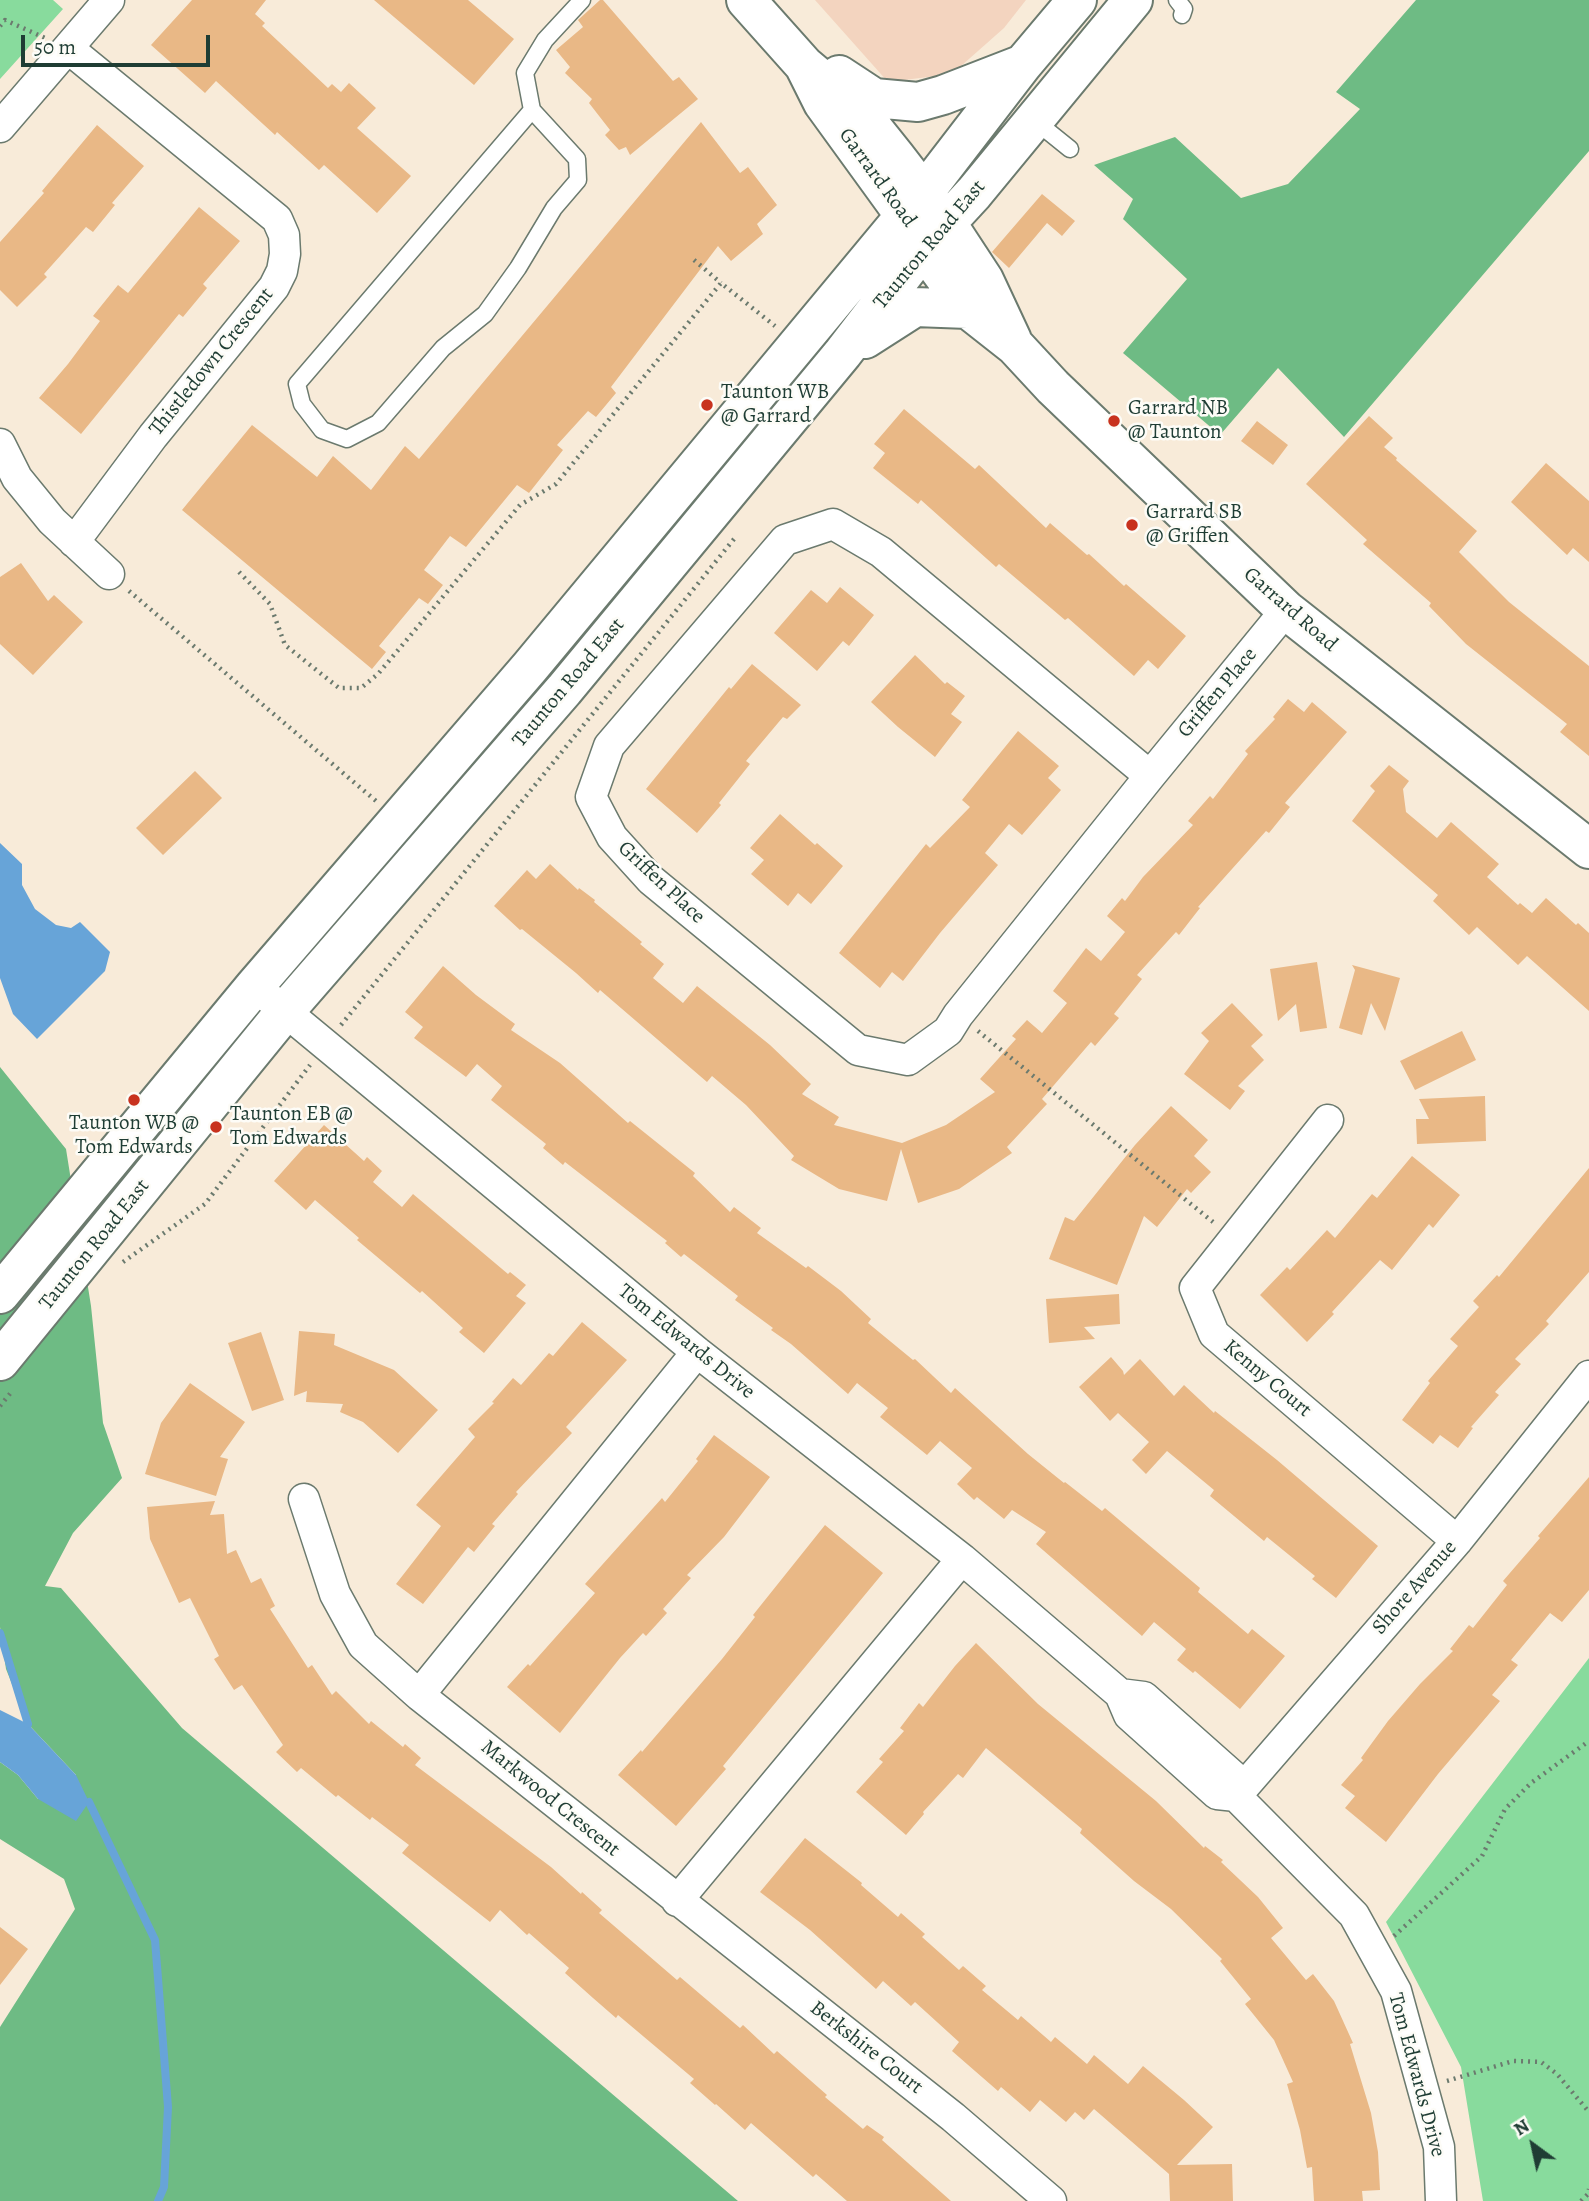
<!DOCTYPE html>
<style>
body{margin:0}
#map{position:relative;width:1589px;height:2201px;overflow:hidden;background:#f8ebd9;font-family:Alegreya,serif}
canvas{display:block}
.north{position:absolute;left:1498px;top:2110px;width:70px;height:70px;-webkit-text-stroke:5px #fdfcf7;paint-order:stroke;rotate:327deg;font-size:19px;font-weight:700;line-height:28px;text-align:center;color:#1f3d34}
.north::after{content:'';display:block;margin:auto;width:24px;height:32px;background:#1f3d34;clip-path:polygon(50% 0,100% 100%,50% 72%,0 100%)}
.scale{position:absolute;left:21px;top:35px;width:189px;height:32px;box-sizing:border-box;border:4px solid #1f3d34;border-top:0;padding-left:9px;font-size:21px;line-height:24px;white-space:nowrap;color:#1f3d34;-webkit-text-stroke:5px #fdfcf7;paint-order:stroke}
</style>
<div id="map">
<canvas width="1589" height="2201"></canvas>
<div class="north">N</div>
<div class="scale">50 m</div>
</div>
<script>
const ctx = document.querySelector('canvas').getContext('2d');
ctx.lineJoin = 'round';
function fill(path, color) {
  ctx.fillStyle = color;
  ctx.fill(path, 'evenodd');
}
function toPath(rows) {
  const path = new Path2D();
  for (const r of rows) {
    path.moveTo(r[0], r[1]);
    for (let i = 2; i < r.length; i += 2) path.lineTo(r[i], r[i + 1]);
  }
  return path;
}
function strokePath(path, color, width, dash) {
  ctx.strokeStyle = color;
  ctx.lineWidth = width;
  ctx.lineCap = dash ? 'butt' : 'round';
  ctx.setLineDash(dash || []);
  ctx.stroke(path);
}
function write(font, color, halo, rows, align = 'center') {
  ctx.font = font + ' Alegreya,serif';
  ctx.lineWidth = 5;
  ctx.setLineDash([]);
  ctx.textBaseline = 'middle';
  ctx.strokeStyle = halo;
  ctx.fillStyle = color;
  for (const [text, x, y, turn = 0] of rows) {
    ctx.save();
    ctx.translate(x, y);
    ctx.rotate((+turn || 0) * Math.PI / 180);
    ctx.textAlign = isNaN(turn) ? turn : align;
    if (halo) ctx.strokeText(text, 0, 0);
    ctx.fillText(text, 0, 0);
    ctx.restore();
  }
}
fill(toPath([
 [815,0,1026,0,1004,28,952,74,888,82]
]), '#f3d4bf');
fill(toPath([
 [0,0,53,0,63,9,0,79],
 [1589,1658,1589,2201,1483,2201,1461,2067,1386,1922]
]), '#88db9d');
fill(toPath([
 [1416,0,1589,0,1589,151,1344,437,1278,368,1220,435,1123,353,1187,279,1123,219,1133,199,1094,165,1175,137,1241,198,1288,184,1360,109,1336,92],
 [0,1067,66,1149,91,1306,103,1423,122,1478,73,1533,45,1586,61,1588,182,1728,738,2201,0,2201,0,2027,75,1909,64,1879,0,1839,0,1762,18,1775,38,1799,76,1775,28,1724,6,1669,0,1627]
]), '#6ebb84');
fill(toPath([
 [0,843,22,864,22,885,35,909,56,925,71,928,80,922,110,952,105,971,37,1039,13,1014,0,978],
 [0,1710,28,1724,76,1775,89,1802,76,1821,38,1799,18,1775,0,1762]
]), '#67a4d8');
strokePath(toPath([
 [0,1633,28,1724],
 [89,1802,155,1940,168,2107,164,2187,158,2201]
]), '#67a4d8', 8);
fill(toPath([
 [192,0,266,0,255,14,265,23,262,26,328,88,332,84,341,92,349,83,376,108,357,128,411,176,377,213,324,165,319,170,277,132,275,135,216,81,205,93,151,45],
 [374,0,468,0,514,39,474,85],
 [600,0,603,0,673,81,679,77,698,99,630,155,626,147,619,150,605,135,610,130,589,103,592,99,565,73,570,67,556,50,583,27,578,20],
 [701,122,740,173,748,167,777,205,757,224,763,234,731,261,718,246,611,387,616,393,596,417,588,411,557,445,563,450,529,493,517,485,466,547,450,536,424,570,443,585,428,604,419,598,379,646,386,652,372,669,182,510,252,425,317,477,333,456,371,490,405,446,419,459],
 [97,125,144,166,112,203,115,205,93,232,86,227,44,274,47,277,17,307,0,290,0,242,44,193,42,191],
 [1042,194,1075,221,1062,236,1047,223,1009,268,992,252],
 [199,207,240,241,203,284,207,288,183,317,179,314,81,434,39,398,68,364,100,321,93,316,118,285,128,293],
 [904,409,975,469,979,465,1046,528,1050,523,1087,555,1089,554,1124,586,1126,584,1186,636,1158,669,1148,660,1134,676,1068,618,1065,620,999,564,996,567,921,500,918,504,873,468,885,453,874,444],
 [1369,416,1393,438,1384,447,1397,458,1396,460,1477,531,1459,552,1509,602,1589,666,1589,756,1560,732,1567,724,1466,644,1429,606,1431,603,1363,544,1367,540,1306,484],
 [1257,421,1288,445,1273,465,1241,441],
 [1546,463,1589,501,1589,562,1573,548,1567,555,1511,502],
 [21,563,48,601,54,595,83,622,33,675,0,644,0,577],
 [840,587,874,615,849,646,843,641,817,671,774,633,811,590,827,603],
 [915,655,945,684,947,682,965,696,951,714,962,722,935,757,898,727,871,702],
 [752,664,801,705,787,719,783,717,746,761,750,764,719,803,721,805,697,833,646,789,729,687,731,689],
 [1288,699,1304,712,1312,702,1347,732,1285,803,1290,807,1269,833,1266,831,1198,907,1200,908,1179,935,1176,932,1137,975,1142,979,1114,1014,1119,1018,1095,1046,1091,1042,1042,1099,1047,1104,1007,1147,1012,1153,959,1189,918,1203,901,1149,887,1201,839,1189,791,1160,794,1156,746,1105,712,1076,707,1082,600,990,598,993,576,973,522,929,520,930,494,906,527,870,536,879,550,864,578,890,579,888,595,900,594,902,642,942,640,944,664,964,653,978,683,1003,697,986,770,1045,811,1084,802,1094,839,1117,834,1125,902,1143,946,1125,995,1092,980,1079,1016,1039,1012,1036,1027,1020,1042,1033,1067,1003,1053,991,1086,948,1101,961,1125,932,1107,916,1122,898,1125,901,1143,877,1193,825,1188,821,1210,796,1213,799,1248,754,1245,751,1275,719,1273,717],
 [1018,731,1059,766,1048,778,1061,790,1022,835,1009,824,985,853,998,865,940,933,903,981,892,972,880,988,839,953,926,844,930,848,970,807,962,800],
 [1389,765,1409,781,1403,789,1406,812,1437,838,1451,822,1499,864,1487,877,1518,905,1520,903,1532,913,1546,898,1576,925,1578,923,1589,933,1589,1011,1527,956,1518,965,1477,927,1469,935,1433,901,1438,895,1352,821,1375,791,1370,786],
 [195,771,222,798,163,855,136,828],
 [780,814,815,845,817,843,843,866,811,904,798,893,788,906,751,874,764,860,750,848],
 [1317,962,1327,1028,1300,1032,1296,1004,1278,1021,1270,969],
 [1352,965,1400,978,1385,1031,1371,1003,1362,1035,1339,1028,1355,970],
 [443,966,476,995,515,1024,511,1030,560,1063,628,1123,630,1121,695,1173,693,1176,730,1212,734,1207,761,1228,757,1233,806,1268,808,1266,841,1291,871,1319,868,1323,913,1360,915,1359,951,1393,955,1388,1028,1454,1064,1483,1065,1482,1102,1511,1105,1508,1200,1588,1198,1592,1248,1634,1252,1629,1285,1656,1240,1709,1195,1671,1193,1673,1177,1660,1186,1649,1154,1622,1142,1636,1036,1544,1046,1532,1012,1510,1004,1519,977,1497,974,1500,957,1484,972,1468,940,1441,927,1455,880,1417,888,1408,857,1383,848,1394,791,1344,771,1330,773,1328,735,1300,738,1296,684,1254,681,1257,665,1243,667,1241,565,1162,563,1165,543,1148,546,1144,491,1100,502,1086,477,1064,466,1077,414,1038,423,1027,405,1012],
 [1232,1003,1263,1035,1251,1046,1264,1060,1238,1086,1245,1091,1230,1110,1184,1074,1209,1041,1201,1033],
 [1462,1031,1476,1060,1415,1090,1400,1061],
 [1485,1096,1486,1141,1417,1144,1416,1119,1429,1119,1419,1099],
 [1171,1106,1208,1140,1194,1156,1211,1172,1191,1193,1187,1189,1157,1227,1144,1216,1117,1285,1049,1259,1065,1217,1074,1221,1135,1145],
 [324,1125,364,1161,367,1157,382,1171,373,1182,402,1207,413,1194,508,1274,510,1272,526,1285,516,1296,526,1303,484,1353,459,1332,463,1328,422,1291,420,1293,357,1240,359,1238,315,1200,306,1210,274,1181],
 [1412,1156,1460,1195,1433,1228,1429,1224,1392,1270,1380,1260,1332,1312,1334,1314,1307,1342,1260,1295,1287,1267,1290,1270,1327,1230,1335,1238,1372,1194,1377,1198],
 [1589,1168,1589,1272,1546,1321,1549,1324,1515,1359,1521,1364,1495,1392,1499,1395,1471,1427,1473,1428,1458,1448,1440,1435,1433,1444,1402,1420,1430,1383,1428,1381,1458,1346,1450,1339,1479,1307,1473,1301,1497,1275,1499,1277],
 [1119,1294,1120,1324,1084,1327,1095,1339,1049,1343,1046,1299],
 [582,1322,627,1360,566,1427,572,1433,516,1492,518,1494,492,1524,495,1526,474,1552,468,1547,423,1604,396,1584,441,1526,416,1505,475,1437,468,1429,494,1403,492,1402,513,1378,521,1385,549,1353,553,1356],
 [299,1331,335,1334,334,1345,394,1370,438,1410,398,1453,363,1422,340,1412,343,1404,306,1402,307,1391,294,1396],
 [261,1332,284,1400,252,1411,228,1343],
 [1111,1357,1123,1371,1124,1375,1140,1359,1174,1396,1184,1385,1214,1413,1215,1411,1277,1460,1378,1546,1336,1598,1312,1579,1315,1576,1267,1537,1264,1541,1210,1496,1214,1490,1167,1451,1146,1474,1132,1460,1149,1442,1118,1413,1110,1421,1079,1387],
 [190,1383,245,1422,220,1457,228,1459,216,1496,145,1474,161,1423],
 [714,1435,770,1477,724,1537,687,1575,691,1578,663,1609,667,1613,646,1636,643,1633,620,1658,560,1733,507,1687,528,1664,530,1666,595,1593,585,1584,662,1498,665,1502,698,1461,696,1459],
 [1589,1477,1589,1590,1562,1622,1550,1613,1511,1660,1518,1665,1492,1695,1500,1701,1438,1774,1386,1842,1345,1808,1355,1796,1341,1785,1363,1760,1361,1758,1388,1721,1420,1684,1453,1651,1450,1649,1469,1625,1473,1628,1507,1585,1503,1581,1540,1538,1538,1536],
 [215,1501,210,1515,224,1514,227,1554,236,1550,251,1583,261,1578,275,1606,270,1609,308,1668,312,1665,332,1695,336,1691,369,1724,371,1721,403,1747,405,1744,421,1758,415,1765,551,1867,581,1894,582,1892,602,1910,599,1913,677,1980,680,1977,740,2028,743,2025,774,2054,777,2051,827,2095,825,2097,863,2129,867,2125,884,2137,882,2140,951,2201,847,2201,816,2174,813,2177,751,2123,745,2130,716,2104,715,2105,690,2083,694,2079,618,2015,616,2018,593,1998,565,1973,569,1968,529,1933,527,1935,500,1910,490,1922,402,1853,409,1845,372,1817,370,1820,338,1795,336,1797,301,1768,297,1772,276,1752,283,1745,242,1685,234,1690,214,1659,219,1656,190,1598,179,1603,150,1539,147,1507],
 [825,1525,883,1573,723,1766,726,1769,676,1826,618,1775,641,1750,642,1752,722,1659,755,1617,753,1615],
 [976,1643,1038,1704,1156,1801,1204,1848,1205,1846,1223,1860,1221,1862,1258,1897,1283,1928,1271,1938,1306,1980,1313,1974,1334,2001,1353,2043,1350,2044,1371,2113,1378,2152,1380,2190,1362,2191,1363,2201,1314,2201,1312,2167,1307,2168,1300,2130,1287,2084,1293,2082,1274,2040,1245,2004,1251,1999,1220,1961,1222,1959,1171,1909,1134,1881,1080,1833,1082,1829,986,1748,963,1778,958,1774,923,1812,924,1814,906,1835,856,1792,883,1762,879,1759,904,1731,900,1728,919,1703,923,1707,955,1666],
 [805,1838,862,1883,861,1885,898,1917,901,1913,925,1934,922,1937,959,1970,963,1966,986,1986,982,1990,1018,2020,1021,2016,1051,2042,1055,2037,1087,2064,1094,2055,1128,2084,1143,2066,1184,2100,1213,2127,1177,2165,1232,2164,1233,2201,1170,2201,1169,2174,1094,2109,1084,2120,1075,2112,1066,2122,1040,2100,1030,2112,1001,2087,998,2091,952,2051,959,2042,915,2002,911,2006,883,1981,876,1989,810,1930,760,1892],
 [0,1927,28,1949,0,1985]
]), '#e9b886');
const lane = toPath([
 [1177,0,1184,9,1182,15],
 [532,110,297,384,302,404,322,430,347,439,378,423,443,348,485,314,518,268,554,208,578,180,577,159,532,110,525,73,545,40,582,0],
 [1034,120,1070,149]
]);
const street = toPath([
 [69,49,277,219,284,235,285,254,282,271,274,287,153,436,74,542],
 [0,127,109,0],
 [0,444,17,478,52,521,109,574],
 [1150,776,881,552,833,524,785,540,609,746,591,797,612,837,651,880,858,1050,908,1060,948,1031,958,1015,1150,776,1286,610],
 [269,998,697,1352,962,1559,1120,1694,1129,1715,1217,1794,1236,1796],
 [1328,1120,1195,1288,1214,1334,1457,1541],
 [304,1499,335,1594,363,1645,419,1695,953,2117,1051,2201],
 [1120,1694,1144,1697,1233,1776,1236,1796,1354,1915,1396,1991,1439,2147,1441,2201],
 [419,1695,697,1352],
 [1236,1796,1457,1541,1589,1376],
 [677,1901,962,1559]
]);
const secondary = toPath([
 [746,0,804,65,860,112,896,157,946,222,984,280,1012,340],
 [804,65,823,103,926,245,935,264,968,309,1015,346,1053,387,1286,610,1589,849],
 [839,75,874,98,918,102,943,95,1023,64],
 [865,339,915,307,968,309],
 [0,1294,254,987,530,667,923,194,1023,64,1077,0],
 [0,1361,286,1010,564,690,843,353,926,245,974,193,1133,0]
]);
strokePath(lane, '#6b7a6e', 19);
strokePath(street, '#6b7a6e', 33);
strokePath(secondary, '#6b7a6e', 42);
strokePath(toPath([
 [0,26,5,20,45,38],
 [694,260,721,283],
 [239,572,270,604,285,645,339,688,361,688,378,674,520,505,556,484,721,283,775,326],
 [129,591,376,801],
 [341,1025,734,539],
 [978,1031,1213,1222],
 [123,1262,205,1204,310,1065],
 [0,1406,13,1390],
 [1394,1936,1482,1856,1505,1809,1531,1783,1589,1741],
 [1447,2081,1513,2061,1541,2062,1557,2074,1589,2112],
 [1581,2201,1588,2194,1589,2189]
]), '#6b7a6e', 4.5, [2, 5]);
strokePath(lane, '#fff', 16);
strokePath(street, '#fff', 30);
strokePath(secondary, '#fff', 38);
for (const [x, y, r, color] of [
 [707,405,7,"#c8321e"],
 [1114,421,7,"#c8321e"],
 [1132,525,7,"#c8321e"],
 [134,1100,7,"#c8321e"],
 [216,1127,7,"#c8321e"]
]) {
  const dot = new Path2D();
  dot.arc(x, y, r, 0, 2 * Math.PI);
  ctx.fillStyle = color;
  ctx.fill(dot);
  strokePath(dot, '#fdfcf7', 2.5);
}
write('21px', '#1f3d34', '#fdfcf7', [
 ["Garrard Road",877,178,54],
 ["Taunton Road East",930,245,-50],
 ["Thistledown Crescent",212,362,-51],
 ["Garrard Road",1290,610,41],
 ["Taunton Road East",569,683,-50],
 ["Griffen Place",1218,693,-50],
 ["Griffen Place",661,883,43],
 ["Taunton Road East",95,1245,-51],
 ["Tom Edwards Drive",686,1342,39],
 ["Kenny Court",1267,1379,40],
 ["Shore Avenue",1415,1588,-49],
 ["Markwood Crescent",550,1799,39],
 ["Berkshire Court",866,2048,38],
 ["Tom Edwards Drive",1416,2075,75]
]);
write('21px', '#1f3d34', '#fdfcf7', [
 ["Taunton WB",721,393],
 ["@ Garrard",721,417],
 ["Garrard NB",1128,409],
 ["@ Taunton",1128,433],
 ["Garrard SB",1146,513],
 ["@ Griffen",1146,537],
 ["Taunton EB @",230,1115],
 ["Tom Edwards",230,1139],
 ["Taunton WB @",134,1124,"center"],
 ["Tom Edwards",134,1148,"center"]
], 'left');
</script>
